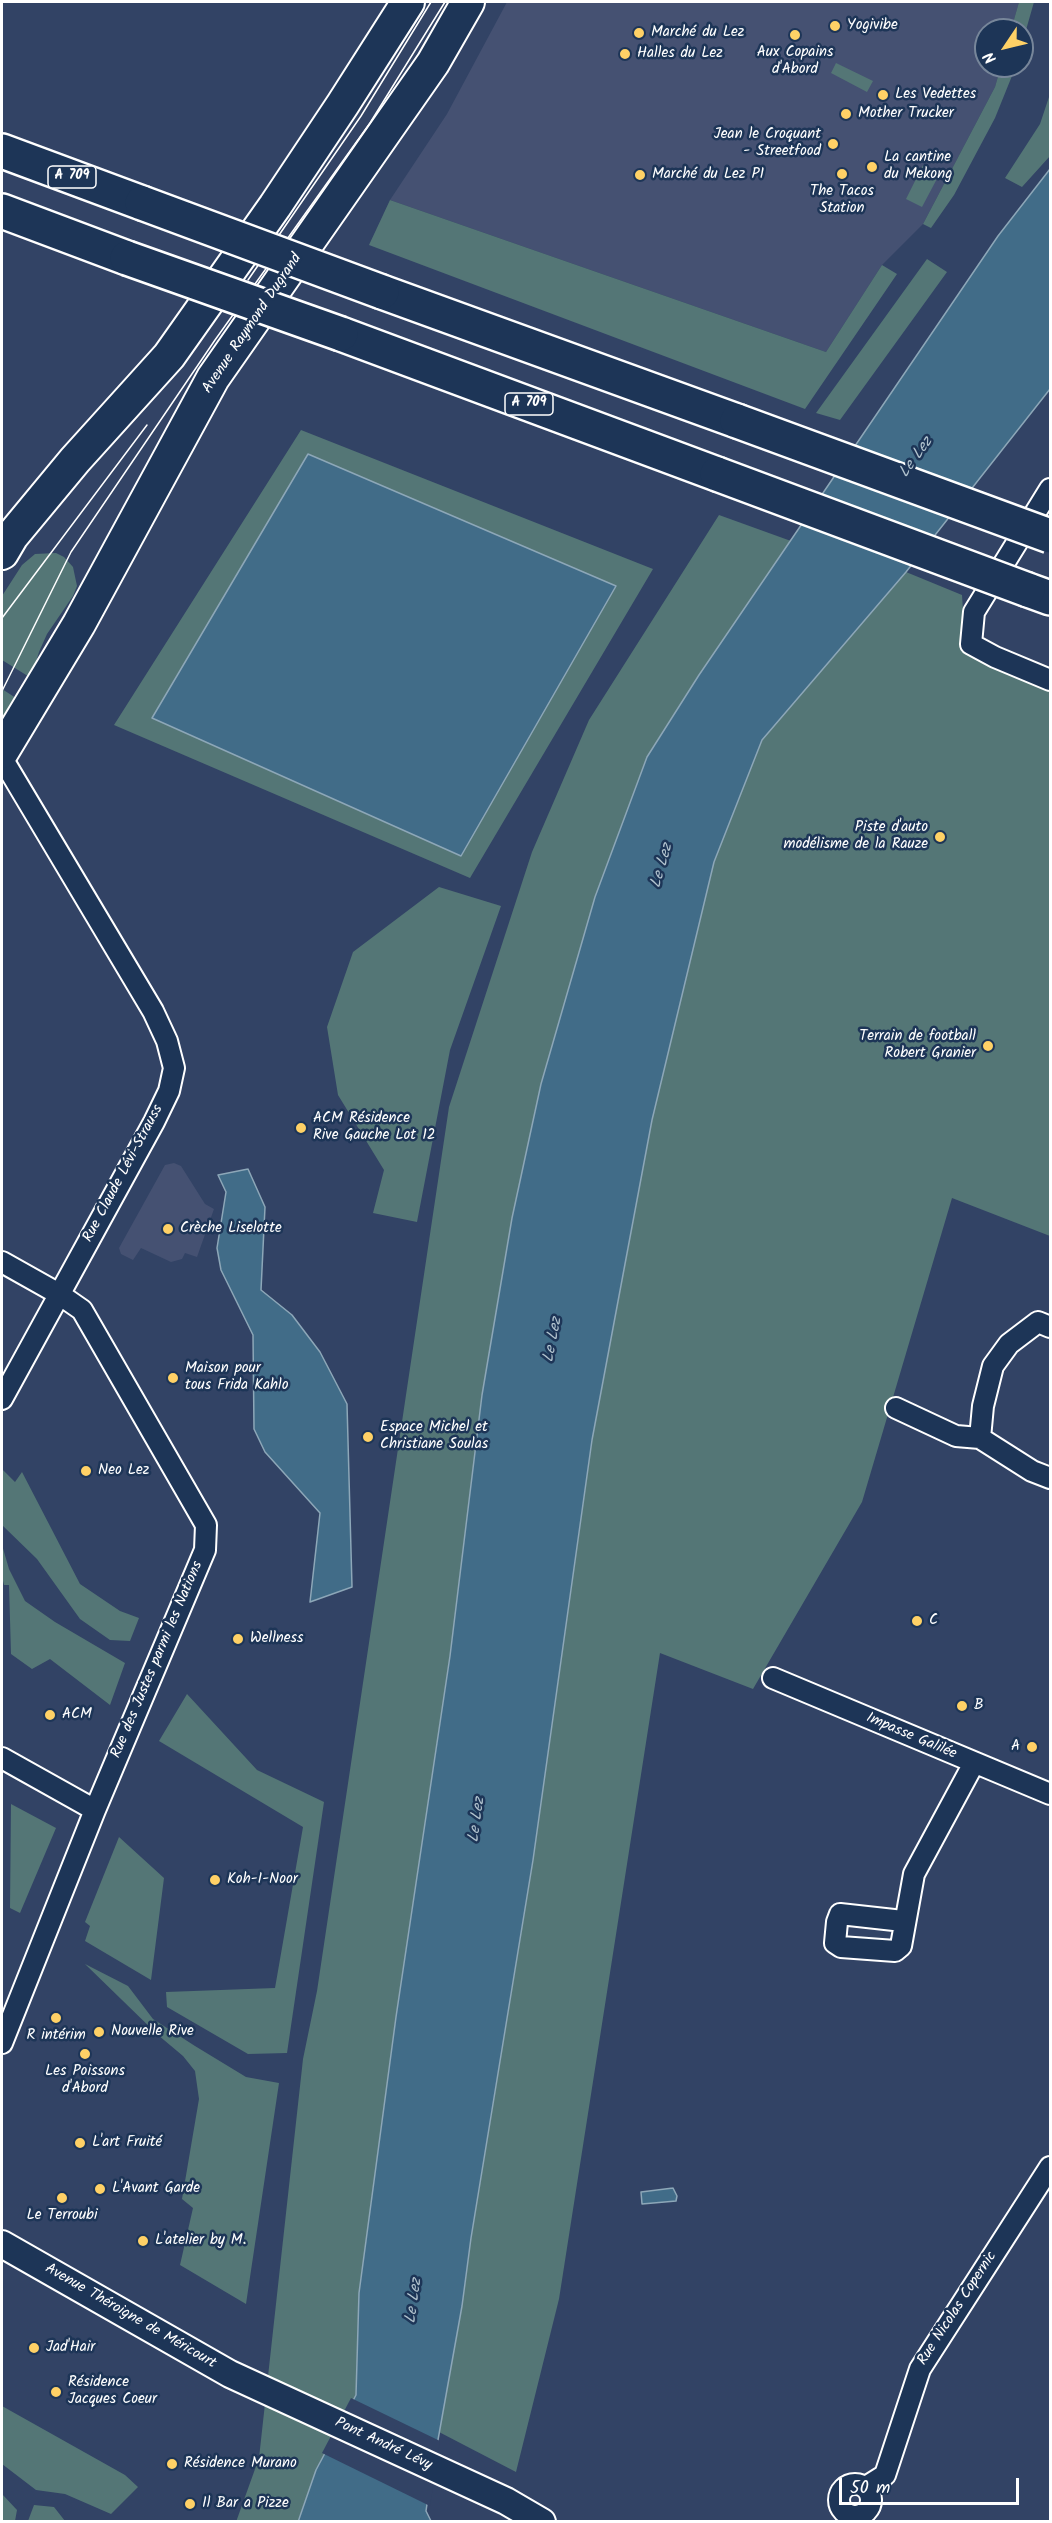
<!DOCTYPE html>
<meta charset="utf-8">
<style>
body{margin:0}
#map{position:relative;width:1052px;height:2523px;overflow:hidden;background:#324365;font-family:Kalam,sans-serif}
canvas{display:block}
.frame{position:absolute;inset:0;border:3px solid #fff;pointer-events:none}
.north{position:absolute;left:974px;top:18px;width:60px;height:60px;box-sizing:border-box;background:#1d3557;border:2px solid #77869a;border-radius:50%;rotate:235deg;font-size:16px;font-weight:700;line-height:24px;text-align:center;color:#fff}
.north::after{content:'';display:block;margin:auto;width:21px;height:27px;background:#ffd166;clip-path:polygon(50% 0,100% 100%,50% 72%,0 100%)}
.scale{position:absolute;left:839px;top:2478px;width:180px;height:27px;box-sizing:border-box;border:3px solid #fff;border-top:0;padding-left:8px;font-size:18px;line-height:21px;white-space:nowrap;color:#fff;-webkit-text-stroke:4px #1d3557;paint-order:stroke}
</style>
<div id="map">
<canvas width="1052" height="2523"></canvas>
<div class="frame"></div>
<div class="north">N</div>
<div class="scale">50 m</div>
</div>
<script>
const ctx = document.querySelector('canvas').getContext('2d');
ctx.lineJoin = 'round';
function fill(path, color) {
  ctx.fillStyle = color;
  ctx.fill(path, 'evenodd');
}
function toPath(rows) {
  const path = new Path2D();
  for (const r of rows) {
    if (r.length === 3) {
      path.moveTo(r[0] + r[2], r[1]);
      path.arc(r[0], r[1], r[2], 0, 2 * Math.PI);
      continue;
    }
    path.moveTo(r[0], r[1]);
    for (let i = 2; i < r.length; i += 2) path.lineTo(r[i], r[i + 1]);
  }
  return path;
}
function strokePath(path, color, width, dash) {
  ctx.strokeStyle = color;
  ctx.lineWidth = width;
  ctx.lineCap = dash ? 'butt' : 'round';
  ctx.setLineDash(dash || []);
  ctx.stroke(path);
}
function write(font, color, halo, rows, align = 'center') {
  ctx.font = font + ' Kalam,sans-serif';
  ctx.lineWidth = 5;
  ctx.setLineDash([]);
  ctx.textBaseline = 'middle';
  ctx.strokeStyle = halo;
  ctx.fillStyle = color;
  for (const [text, x, y, turn = 0] of rows) {
    ctx.save();
    ctx.translate(x, y);
    ctx.rotate((+turn || 0) * Math.PI / 180);
    ctx.textAlign = isNaN(turn) ? turn : align;
    if (halo) ctx.strokeText(text, 0, 0);
    ctx.fillText(text, 0, 0);
    ctx.restore();
  }
}
fill(toPath([
 [507,2,1019,2,1011,30,986,30,986,66,1001,66,995,87,923,224,882,265,826,352,390,200,447,114],
 [174,1163,181,1166,205,1204,214,1209,197,1257,185,1253,182,1259,171,1262,141,1248,133,1260,121,1254,119,1248,165,1165]
]), '#455172');
fill(toPath([
 [1019,2,1034,2,1022,44,1022,30,1011,30],
 [836,63,873,81,867,92,831,73],
 [1001,66,1016,66,995,118,954,195,931,228,923,224,995,87],
 [1050,94,1050,156,1022,187,1005,178,1040,124],
 [923,165,940,173,922,207,906,199],
 [390,200,826,352,882,265,897,274,805,409,369,245],
 [927,259,947,272,840,420,816,413],
 [301,430,653,569,470,878,114,725],
 [719,515,791,541,699,675,647,757,595,897,541,1084,512,1218,482,1395,450,1656,396,2017,359,2293,356,2395,316,2470,298,2521,236,2522,259,2458,303,2059,317,1991,449,1107,532,852,589,720],
 [56,553,64,557,73,567,77,586,73,596,47,634,39,652,31,678,2,660,2,596,22,565,35,554],
 [906,572,962,595,965,642,1050,685,1050,1236,952,1198,862,1502,753,1689,660,1653,559,2299,516,2472,439,2432,462,2306,471,2238,533,1860,592,1440,652,1120,714,862,762,740],
 [2,689,19,700,2,731],
 [439,887,501,906,450,1050,417,1222,373,1213,384,1170,338,1095,327,1027,353,952],
 [2,1469,15,1482,22,1472,80,1584,120,1611,139,1618,130,1641,110,1640,80,1619,37,1559,2,1525],
 [2,1545,9,1569,25,1601,55,1622,125,1663,110,1705,50,1659,32,1669,11,1654,9,1585,4,1585,2,1577],
 [187,1694,257,1770,324,1802,287,2053,248,2054,167,2007,166,1992,275,1988,303,1827,159,1741],
 [11,1804,56,1828,20,1913,10,1908],
 [119,1837,164,1878,151,1980,85,1941,90,1926,85,1922],
 [85,1964,128,1986,153,2019,195,2046,246,2077,279,2083,246,2304,180,2265,193,2208,182,2199,199,2099,195,2071,183,2056,158,2035],
 [2,2406,125,2475,138,2487,111,2514,65,2494,36,2490,2,2464],
 [2,2494,17,2510,15,2521,2,2521],
 [34,2505,54,2507,65,2521,28,2521]
]), '#547676');
const water = toPath([
 [1050,169,1050,389,906,572,762,740,714,862,652,1120,592,1440,533,1860,471,2238,462,2306,429,2490,426,2511,431,2521,298,2522,316,2470,356,2395,359,2293,396,2017,450,1656,482,1395,512,1218,541,1084,595,897,647,757,699,675,998,236,1050,169],
 [308,454,616,586,461,856,152,718,308,454],
 [248,1169,265,1207,261,1290,292,1315,320,1352,347,1404,352,1587,310,1602,320,1513,265,1452,254,1429,253,1335,221,1270,217,1248,226,1192,218,1175,248,1169],
 [673,2188,677,2196,676,2201,642,2204,641,2192,673,2188]
]);
fill(water, '#416c88');
strokePath(water, '#8da7b8', 1.5);
fill(toPath([
 [351,2398,440,2441,430,2506,322,2453]
]), '#324365');
const minor = toPath([
 [1050,489,974,612,971,644,995,657,1050,680],
 [2,758,153,1011,167,1041,174,1068,169,1091,154,1122,2,1399],
 [2,1262,59,1294,82,1310,206,1525,205,1550,95,1810,2,2043],
 [896,1408,956,1436,980,1438,1032,1471,1050,1478],
 [980,1438,983,1406,993,1366,1009,1344,1038,1322,1050,1327],
 [773,1678,1050,1794],
 [2,1758,95,1810],
 [903,1921,840,1914,837,1922,835,1943,841,1947,895,1951,901,1946,914,1874,974,1763],
 [855,2500,16],
 [866,2487,885,2475,920,2369,1050,2167]
]);
const tertiary = toPath([
 [2,2244,230,2374,506,2501,542,2522]
]);
const primary = toPath([
 [2,553,12,536,75,460,169,356,275,206,343,104,408,2],
 [2,752,79,624,213,378,433,63,468,2]
]);
const motorway = toPath([
 [2,151,142,203],
 [2,211,127,258],
 [382,292,737,421],
 [341,334,717,474],
 [1028,590,1050,598]
]);
strokePath(minor, '#fff', 24);
strokePath(tertiary, '#fff', 30);
strokePath(primary, '#fff', 36);
strokePath(motorway, '#fff', 38);
strokePath(minor, '#1d3557', 20);
strokePath(tertiary, '#1d3557', 26);
strokePath(primary, '#1d3557', 32);
strokePath(motorway, '#1d3557', 33);
strokePath(toPath([
 [248,280,361,116,431,2],
 [2,618,147,425],
 [2,691,71,552,215,340,370,123,445,2]
]), '#fff', 1.5);
const motorwayBridge = toPath([
 [142,203,382,292],
 [127,258,341,334],
 [737,421,1050,536],
 [717,474,1028,590]
]);
strokePath(motorwayBridge, '#fff', 38, []);
strokePath(motorwayBridge, '#1d3557', 33);
for (const [x, y, r, color] of [
 [835,26,6,"#ffd166"],
 [639,33,6,"#ffd166"],
 [795,35,6,"#ffd166"],
 [625,54,6,"#ffd166"],
 [883,95,6,"#ffd166"],
 [846,114,6,"#ffd166"],
 [833,144,6,"#ffd166"],
 [872,167,6,"#ffd166"],
 [842,174,6,"#ffd166"],
 [640,175,6,"#ffd166"],
 [940,837,6,"#ffd166"],
 [988,1046,6,"#ffd166"],
 [301,1128,6,"#ffd166"],
 [168,1229,6,"#ffd166"],
 [173,1378,6,"#ffd166"],
 [368,1437,6,"#ffd166"],
 [86,1471,6,"#ffd166"],
 [917,1621,6,"#ffd166"],
 [238,1639,6,"#ffd166"],
 [962,1706,6,"#ffd166"],
 [50,1715,6,"#ffd166"],
 [1032,1747,6,"#ffd166"],
 [215,1880,6,"#ffd166"],
 [56,2018,6,"#ffd166"],
 [99,2032,6,"#ffd166"],
 [85,2054,6,"#ffd166"],
 [80,2143,6,"#ffd166"],
 [100,2189,6,"#ffd166"],
 [62,2198,6,"#ffd166"],
 [143,2241,6,"#ffd166"],
 [34,2348,6,"#ffd166"],
 [56,2392,6,"#ffd166"],
 [172,2464,6,"#ffd166"],
 [190,2504,6,"#ffd166"]
]) {
  const dot = new Path2D();
  dot.arc(x, y, r, 0, 2 * Math.PI);
  ctx.fillStyle = color;
  ctx.fill(dot);
  strokePath(dot, '#1d3557', 2);
}
for (const [x, y, w] of [
 [72,177,48],
 [529,404,48]
]) {
  const box = new Path2D();
  box.roundRect(x - w / 2, y - 11, w, 22, 4.5);
  ctx.fillStyle = '#1d3557';
  ctx.fill(box);
  strokePath(box, '#fff', 1.5);
}
write('bold 14px', '#fff', null, [
 ["A 709",72,177],
 ["A 709",529,404]
]);
write('15px', '#fff', '#1d3557', [
 ["Yogivibe",847,26],
 ["Marché du Lez",651,33],
 ["Aux Copains",795,53,"center"],
 ["d'Abord",795,70,"center"],
 ["Halles du Lez",637,54],
 ["Les Vedettes",895,95],
 ["Mother Trucker",858,114],
 ["Jean le Croquant",821,135,"right"],
 ["- Streetfood",821,152,"right"],
 ["La cantine",884,158],
 ["du Mekong",884,175],
 ["Marché du Lez P1",652,175],
 ["The Tacos",842,192,"center"],
 ["Station",842,209,"center"],
 ["Piste d'auto",928,828,"right"],
 ["modélisme de la Rauze",928,845,"right"],
 ["Terrain de football",976,1037,"right"],
 ["Robert Granier",976,1054,"right"],
 ["ACM Résidence",313,1119],
 ["Rive Gauche Lot 12",313,1136],
 ["Crèche Liselotte",180,1229],
 ["Maison pour",185,1369],
 ["tous Frida Kahlo",185,1386],
 ["Espace Michel et",380,1428],
 ["Christiane Soulas",380,1445],
 ["Neo Lez",98,1471],
 ["C",929,1621],
 ["Wellness",250,1639],
 ["B",974,1706],
 ["ACM",62,1715],
 ["A",1020,1747,"right"],
 ["Koh-I-Noor",227,1880],
 ["Nouvelle Rive",111,2032],
 ["R intérim",56,2036,"center"],
 ["Les Poissons",85,2072,"center"],
 ["d'Abord",85,2089,"center"],
 ["L'art Fruité",92,2143],
 ["L'Avant Garde",112,2189],
 ["Le Terroubi",62,2216,"center"],
 ["L'atelier by M.",155,2241],
 ["Jad'Hair",46,2348],
 ["Résidence",68,2383],
 ["Jacques Coeur",68,2400],
 ["Résidence Murano",184,2464],
 ["Il Bar a Pizze",202,2504]
], 'left');
write('15px', '#fff', '#1d3557', [
 ["Avenue Raymond Dugrand",253,324,-56],
 ["Rue Claude Lévi-Strauss",124,1174,-62],
 ["Rue des Justes parmi les Nations",158,1660,-67],
 ["Impasse Galilée",911,1737,23],
 ["Rue Nicolas Copernic",958,2309,-57],
 ["Avenue Théroigne de Méricourt",130,2317,30],
 ["Pont André Lévy",383,2445,25]
]);
write('italic 16px', '#b3c4cf', '#1d3557', [
 ["Le Lez",917,458,-54],
 ["Le Lez",663,866,-74],
 ["Le Lez",554,1340,-79],
 ["Le Lez",478,1820,-82],
 ["Le Lez",415,2301,-82]
]);
</script>
